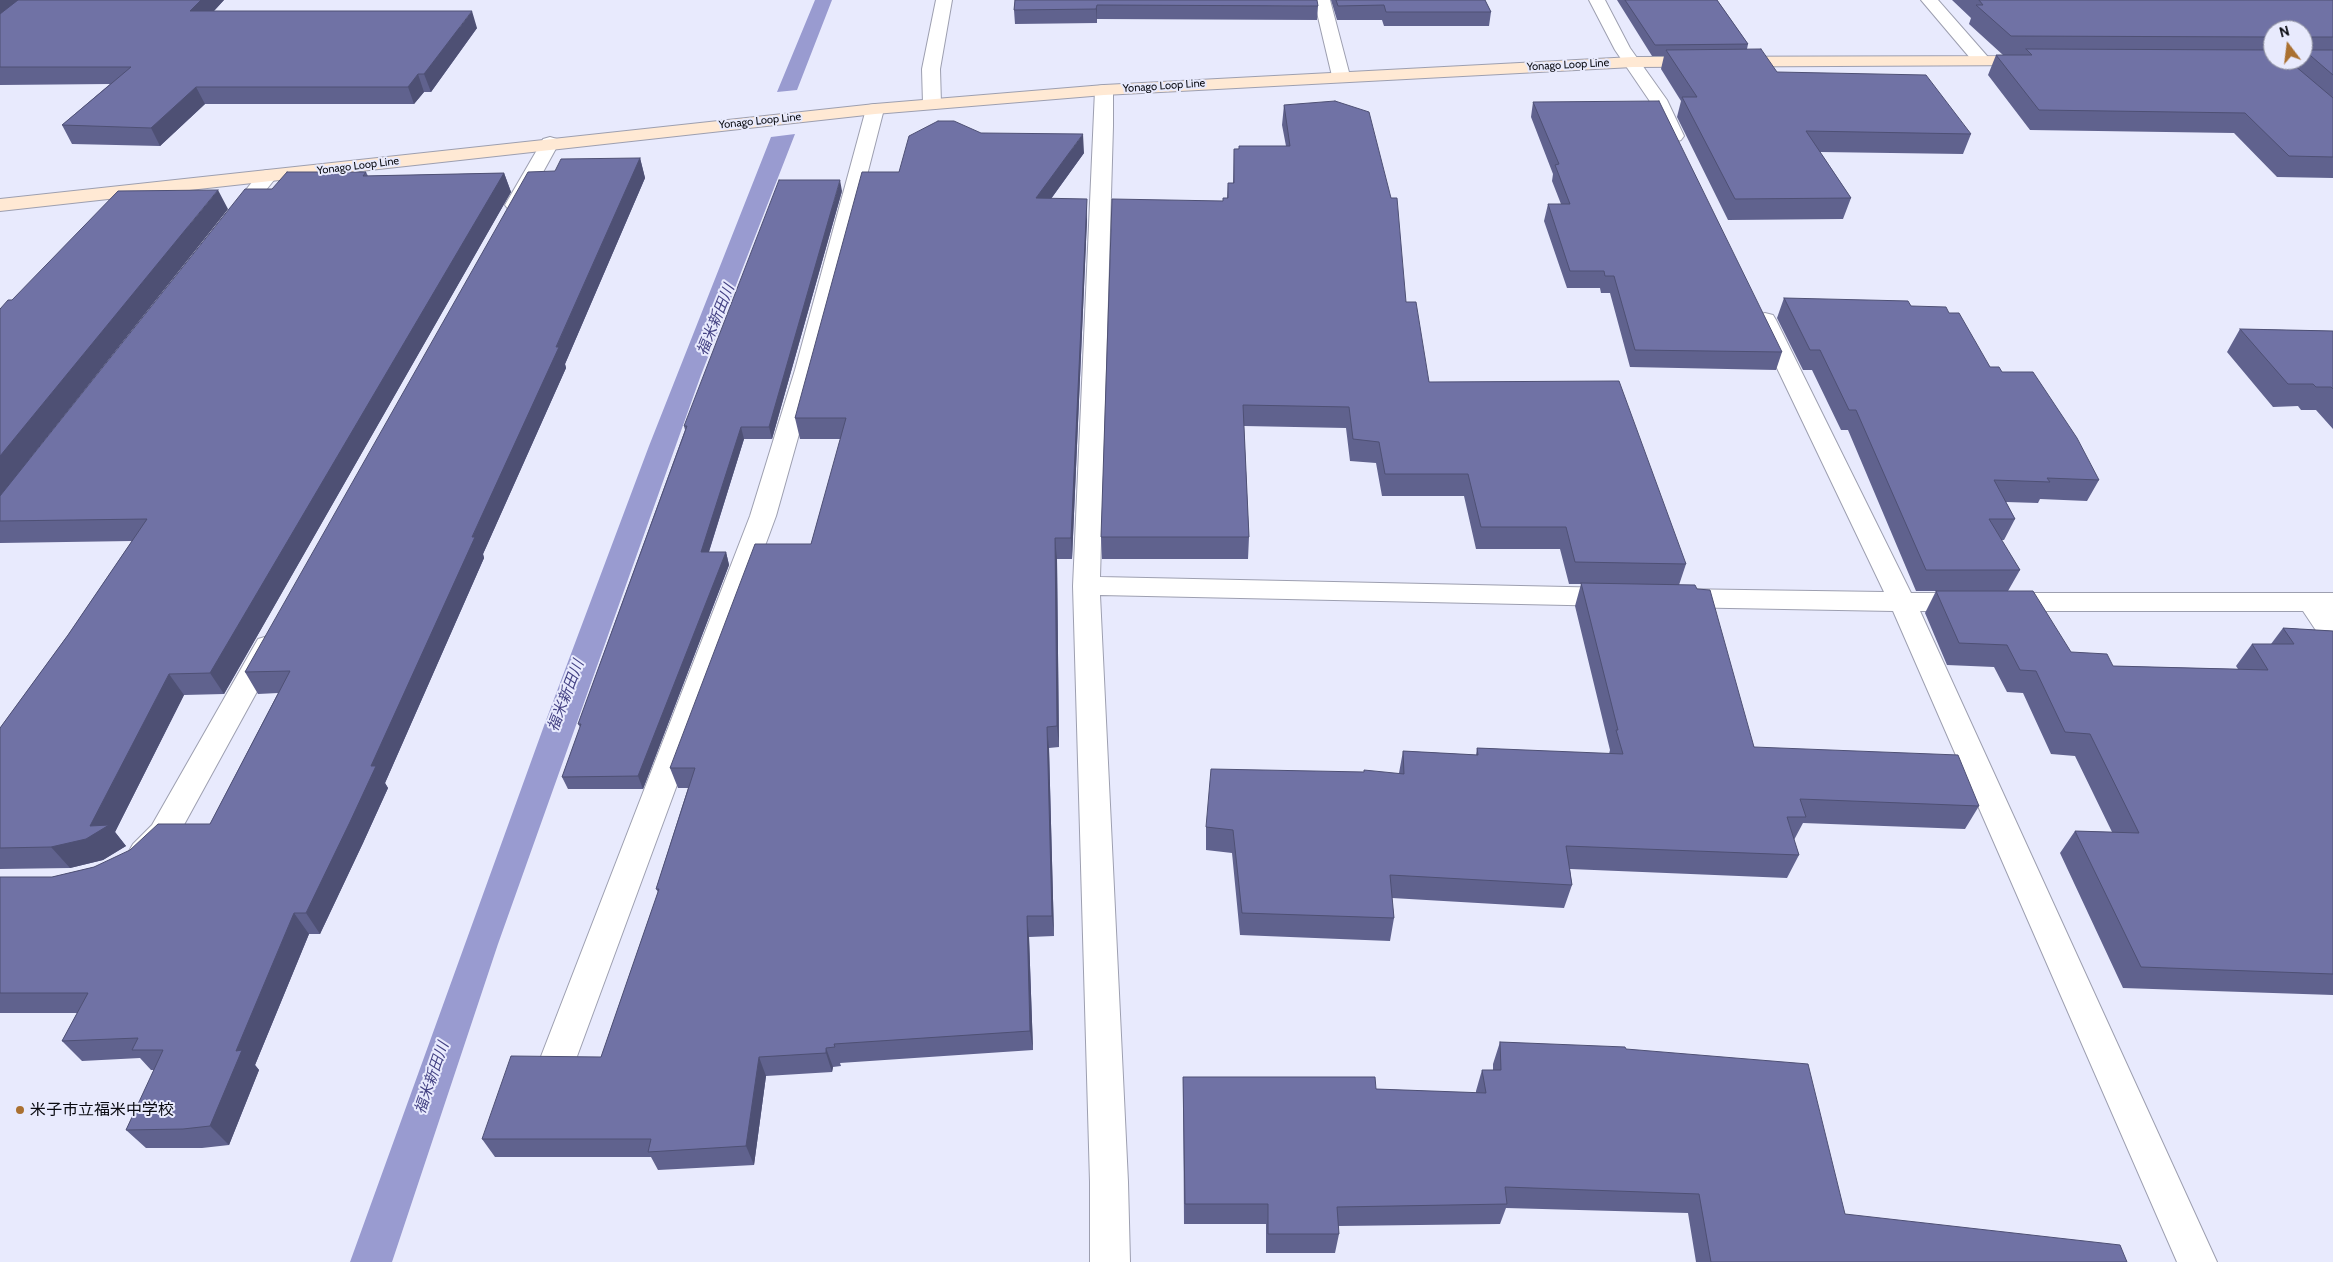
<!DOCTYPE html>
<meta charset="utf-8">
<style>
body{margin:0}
#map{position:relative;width:2333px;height:1262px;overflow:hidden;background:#e8eafd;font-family:Cabin,sans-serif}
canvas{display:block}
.north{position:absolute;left:2263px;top:20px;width:50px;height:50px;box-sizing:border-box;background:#e8eafd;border:1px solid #8f919f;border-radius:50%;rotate:345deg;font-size:14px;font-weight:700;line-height:20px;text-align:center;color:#0a0b11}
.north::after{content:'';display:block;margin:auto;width:18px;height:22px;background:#aa7030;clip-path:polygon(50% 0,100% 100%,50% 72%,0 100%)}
</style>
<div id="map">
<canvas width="2333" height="1262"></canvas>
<div class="north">N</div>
</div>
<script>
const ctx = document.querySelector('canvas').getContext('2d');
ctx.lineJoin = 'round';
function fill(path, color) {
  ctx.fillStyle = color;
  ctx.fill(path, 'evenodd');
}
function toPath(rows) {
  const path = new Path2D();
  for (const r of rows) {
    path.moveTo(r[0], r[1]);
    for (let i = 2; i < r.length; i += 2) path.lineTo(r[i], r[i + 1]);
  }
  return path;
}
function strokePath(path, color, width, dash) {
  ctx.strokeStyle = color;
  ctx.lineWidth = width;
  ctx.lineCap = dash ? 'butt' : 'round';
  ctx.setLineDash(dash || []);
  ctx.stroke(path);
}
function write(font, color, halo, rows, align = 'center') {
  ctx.font = font + ' Cabin,"Noto Sans JP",sans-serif';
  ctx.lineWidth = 4;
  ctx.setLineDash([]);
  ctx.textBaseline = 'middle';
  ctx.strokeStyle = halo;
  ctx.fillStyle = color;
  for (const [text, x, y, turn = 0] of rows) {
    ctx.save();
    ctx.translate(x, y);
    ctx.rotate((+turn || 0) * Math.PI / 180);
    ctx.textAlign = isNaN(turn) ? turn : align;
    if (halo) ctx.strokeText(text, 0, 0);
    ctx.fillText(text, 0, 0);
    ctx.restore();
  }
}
fill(toPath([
 [815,0,832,0,797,90,777,92],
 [795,134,701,375,616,613,498,944,392,1262,350,1262,545,723,649,446,771,137]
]), '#999bd0');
const minor = toPath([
 [936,0,952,0,940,69,941,104,938,108,932,109,926,108,923,104,922,69,936,0],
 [1314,0,1330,0,1350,76,1347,80,1335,80,1332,76,1314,0],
 [1589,0,1605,0,1630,48,1667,100,1684,136,1681,140,1675,142,1669,140,1666,136,1649,100,1615,50,1589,0],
 [1921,0,1938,0,1988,57,1990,61,1988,65,1976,65,1921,0],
 [1104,85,1110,86,1113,90,1113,126,1100,577,1614,588,1624,590,1627,597,1624,604,1614,606,1100,595,1128,1182,1130,1262,1090,1262,1090,1182,1073,586,1095,90,1098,86,1104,85],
 [875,104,881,105,884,109,817,370,776,516,576,1059,571,1070,558,1075,545,1070,540,1059,750,516,795,370,866,109,869,105,875,104],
 [550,137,557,139,559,143,525,205,522,209,508,209,505,205,541,143,543,139,550,137],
 [267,170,274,172,277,176,274,180,240,223,226,223,223,219,226,215,260,172,267,170],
 [1765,313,1773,315,1776,320,1911,593,2333,593,2333,644,2323,641,2303,611,1920,611,2217,1262,2177,1262,1893,611,1675,607,1665,605,1662,598,1665,591,1675,589,1884,592,1754,320,1757,315,1765,313],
 [268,636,278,639,282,646,174,843,155,862,144,866,133,862,128,853,133,844,152,825,258,639,268,636]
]);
const secondary = toPath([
 [2032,56,2038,57,2040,61,2038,65,1633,67,1104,95,875,114,0,211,0,199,875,104,1104,85,1633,57,2032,56],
 [2255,57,2273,57,2273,60,2333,58,2333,68,2249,66,2247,62,2249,58,2255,57]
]);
strokePath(minor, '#9d9fb0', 2);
strokePath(secondary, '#9d9fb0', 2);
fill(minor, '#fff');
fill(secondary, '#ffe9d4');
fill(toPath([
 [0,0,224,0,214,11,477,28,431,92,424,92,414,104,205,104,160,146,72,144,62,125,110,84,0,85],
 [1015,0,1318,6,1317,20,1097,19,1097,23,1015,24,1014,10],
 [1331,0,1485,0,1491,12,1489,26,1384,26,1382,20,1337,20],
 [1617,0,1717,0,1748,44,1747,49,1777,72,1971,134,1963,154,1820,152,1851,198,1843,219,1728,220,1677,117,1681,101,1661,69,1664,56,1652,56],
 [1952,0,2333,0,2333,178,2277,177,2234,133,2030,130,1988,75,1996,55,2003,55,1969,24,1971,18],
 [2273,30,2303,30,2303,60,2298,60,2295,66,2273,60],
 [1533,102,1782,352,1776,370,1630,367,1610,293,1601,293,1600,288,1567,288,1544,221,1548,204,1561,204,1552,181,1553,174,1531,117],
 [1284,105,1406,302,1429,382,1686,564,1679,585,1754,747,1979,806,1965,829,1803,823,1794,840,1799,855,1787,878,1570,869,1572,885,1564,908,1392,898,1394,918,1390,941,1240,935,1232,853,1206,850,1206,827,1399,773,1403,751,1476,755,1477,748,1609,754,1610,750,1575,606,1581,584,1569,584,1560,549,1476,549,1464,496,1382,496,1376,463,1350,461,1346,428,1244,426,1249,537,1248,559,1102,559,1101,537,1223,201,1227,198,1228,183,1233,183,1234,149,1286,146,1282,125],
 [981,133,1084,153,1051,199,1087,219,1072,559,1057,559,1059,747,1049,748,1054,936,1029,937,1033,1050,840,1063,841,1066,833,1067,832,1072,766,1076,754,1165,658,1170,651,1157,495,1157,482,1139,601,1057,658,892,656,889,688,788,678,788,670,768,811,544,841,439,800,439,795,418,899,172],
 [640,158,645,178,565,364,566,368,483,554,484,558,385,783,388,788,363,843,320,934,309,934,255,1065,259,1070,229,1145,202,1148,146,1148,126,1130,154,1070,151,1070,140,1058,82,1061,62,1041,77,1013,0,1013,0,877,52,877,94,867,210,824,278,693,258,694,245,672,555,171],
 [366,172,368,176,504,173,511,192,224,694,184,695,115,832,126,846,103,860,70,868,0,869,0,728,68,635,132,541,0,543,0,309,12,300,228,209,27,462,272,189],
 [842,191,772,439,744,439,709,552,726,552,729,565,643,789,568,789,562,777,580,727,578,724,685,430,684,426],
 [1784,298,1911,306,1949,313,1990,367,2002,372,2099,480,2087,501,2040,499,2038,503,2006,502,2015,519,2004,540,2001,540,2020,570,2008,591,2071,652,2113,666,2238,669,2236,666,2252,644,2271,644,2283,628,2333,631,2333,995,2123,988,2060,853,2075,831,2112,832,2075,756,2051,754,2023,693,2007,692,1994,667,1947,665,1925,613,1936,591,1916,591,1848,430,1841,430,1812,370,1803,370,1777,318],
 [2240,329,2333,331,2333,429,2316,410,2301,410,2298,406,2273,407,2227,352],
 [1500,1042,1626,1049,1845,1214,2127,1262,1696,1262,1688,1213,1506,1208,1500,1224,1338,1226,1339,1234,1335,1253,1266,1253,1266,1224,1184,1224,1183,1077,1376,1089,1476,1093,1476,1091,1482,1070,1493,1070,1493,1064]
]), '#60628e');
fill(toPath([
 [0,0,24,0,0,19],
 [201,0,224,0,198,28,190,11],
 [1097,5,1097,23,1096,9],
 [472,11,477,28,431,92,424,74],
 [418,74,424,92,414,104,408,87],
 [196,87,205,104,160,146,151,128],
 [1083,134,1084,153,1037,218,1036,198],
 [640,158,645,178,565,364,566,368,483,554,484,558,385,783,388,788,363,843,320,934,306,913],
 [504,173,511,192,224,694,210,673],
 [840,180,842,191,772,439,769,427],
 [218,190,228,209,0,496,0,456],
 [1087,199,1087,219,1072,559,1071,538],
 [741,427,744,439,705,564,701,552],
 [1055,538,1057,559,1059,747,1057,726],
 [726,552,729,565,643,789,638,776],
 [169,674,184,695,115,832,126,846,103,860,70,868,51,847,90,826],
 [1047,727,1049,748,1054,936,1052,916],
 [294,913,309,934,255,1065,259,1070,229,1145,210,1126,236,1051],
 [1027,916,1029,937,1033,1050,1030,1031],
 [826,1048,833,1067,832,1072,826,1053],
 [759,1057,766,1076,754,1165,746,1146]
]), '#4e5074');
const building = toPath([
 [18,0,201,0,190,11,472,11,424,74,418,74,408,87,196,87,151,128,62,125,131,67,0,67,0,14,18,0],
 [1015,0,1317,0,1318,6,1097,5,1096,9,1014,10,1015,0],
 [1336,0,1485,0,1491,12,1386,12,1384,5,1338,6,1336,0],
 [1625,0,1717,0,1748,44,1655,45,1625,0],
 [1979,0,2333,0,2333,37,2303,37,2303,30,2273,30,2273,37,2011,36,1976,5,1983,5,1979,0],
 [1761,49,1777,72,1926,75,1971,134,1806,131,1851,198,1735,199,1682,97,1697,97,1666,50,1761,49],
 [2026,49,2273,50,2273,60,2288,60,2333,98,2333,157,2289,156,2245,113,2039,110,1996,55,2032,55,2026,49],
 [2304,50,2333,50,2333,75,2304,50],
 [1335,101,1369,112,1391,198,1397,198,1406,302,1416,302,1429,382,1619,381,1686,564,1575,562,1566,527,1481,527,1468,474,1385,474,1379,442,1353,439,1349,407,1243,405,1249,537,1101,537,1112,199,1223,201,1223,198,1228,198,1228,183,1234,183,1234,149,1239,149,1239,146,1290,146,1284,105,1335,101],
 [1659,101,1782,352,1635,350,1614,276,1605,276,1604,271,1570,271,1548,204,1570,204,1555,165,1559,164,1533,102,1659,101],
 [938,121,954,121,981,133,1083,134,1036,198,1087,199,1071,538,1055,538,1057,726,1047,727,1052,916,1027,916,1030,1031,834,1044,835,1047,826,1048,826,1053,759,1057,746,1146,648,1152,651,1139,482,1139,511,1056,601,1057,659,889,656,889,695,768,670,768,755,544,811,544,846,418,795,418,862,172,899,172,909,136,938,121],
 [640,158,556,347,559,347,472,537,475,537,371,766,376,766,350,822,306,913,294,913,236,1051,242,1050,210,1126,183,1129,126,1130,163,1050,132,1050,138,1038,62,1041,88,993,0,993,0,877,52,877,94,867,130,850,158,824,210,824,290,671,245,672,528,172,555,171,561,159,640,158],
 [287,172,366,172,363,176,504,173,210,673,169,674,90,826,109,825,86,839,51,847,0,848,0,728,68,635,147,519,0,521,0,496,245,189,272,189,287,172],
 [779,180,840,180,769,427,741,427,701,552,726,552,638,776,562,777,581,724,578,724,687,426,684,426,779,180],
 [218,190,0,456,0,309,8,300,12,300,118,191,218,190],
 [1784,298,1908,301,1911,306,1946,307,1949,313,1959,313,1990,367,1999,367,2002,372,2033,372,2077,438,2099,480,2047,478,2050,482,1994,480,2015,519,1989,519,2020,570,1926,570,1856,410,1849,410,1820,350,1810,350,1784,298],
 [2240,329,2333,331,2333,389,2331,387,2316,387,2313,384,2288,384,2240,329],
 [1581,583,1695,585,1697,589,1710,590,1754,747,1958,755,1979,806,1800,799,1806,817,1787,817,1799,855,1566,846,1572,885,1390,875,1394,918,1242,913,1233,830,1206,827,1211,769,1364,772,1364,770,1404,774,1403,751,1478,755,1477,748,1623,754,1616,730,1618,730,1581,583],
 [1936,591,2033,591,2071,652,2107,654,2113,666,2268,670,2252,644,2294,644,2283,628,2333,631,2333,974,2141,967,2075,831,2139,833,2090,734,2065,732,2036,671,2020,670,2007,645,1959,643,1936,591],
 [1500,1042,1625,1047,1626,1049,1808,1064,1845,1214,2120,1245,2127,1262,1711,1262,1699,1194,1505,1187,1507,1204,1337,1207,1339,1234,1268,1234,1268,1204,1185,1204,1183,1077,1375,1077,1376,1089,1486,1093,1482,1070,1501,1070,1500,1042]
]);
fill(building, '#7072a5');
strokePath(building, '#4e5074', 1);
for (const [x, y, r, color] of [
 [20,1110,5,"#aa7030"]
]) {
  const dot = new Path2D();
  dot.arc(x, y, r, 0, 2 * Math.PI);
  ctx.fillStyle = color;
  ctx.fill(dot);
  strokePath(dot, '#e8eafd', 2);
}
write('11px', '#0a0b11', '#e8eafd', [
 ["Yonago Loop Line",1568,65,-3],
 ["Yonago Loop Line",1164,86,-4],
 ["Yonago Loop Line",760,121,-6],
 ["Yonago Loop Line",358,166,-7]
]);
write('italic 15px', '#444284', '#e8eafd', [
 ["福米新田川",716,320,-68],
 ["福米新田川",566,696,-69],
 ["福米新田川",432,1078,-71]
]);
write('16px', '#0a0b11', '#e8eafd', [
 ["米子市立福米中学校",30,1110]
], 'left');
</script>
